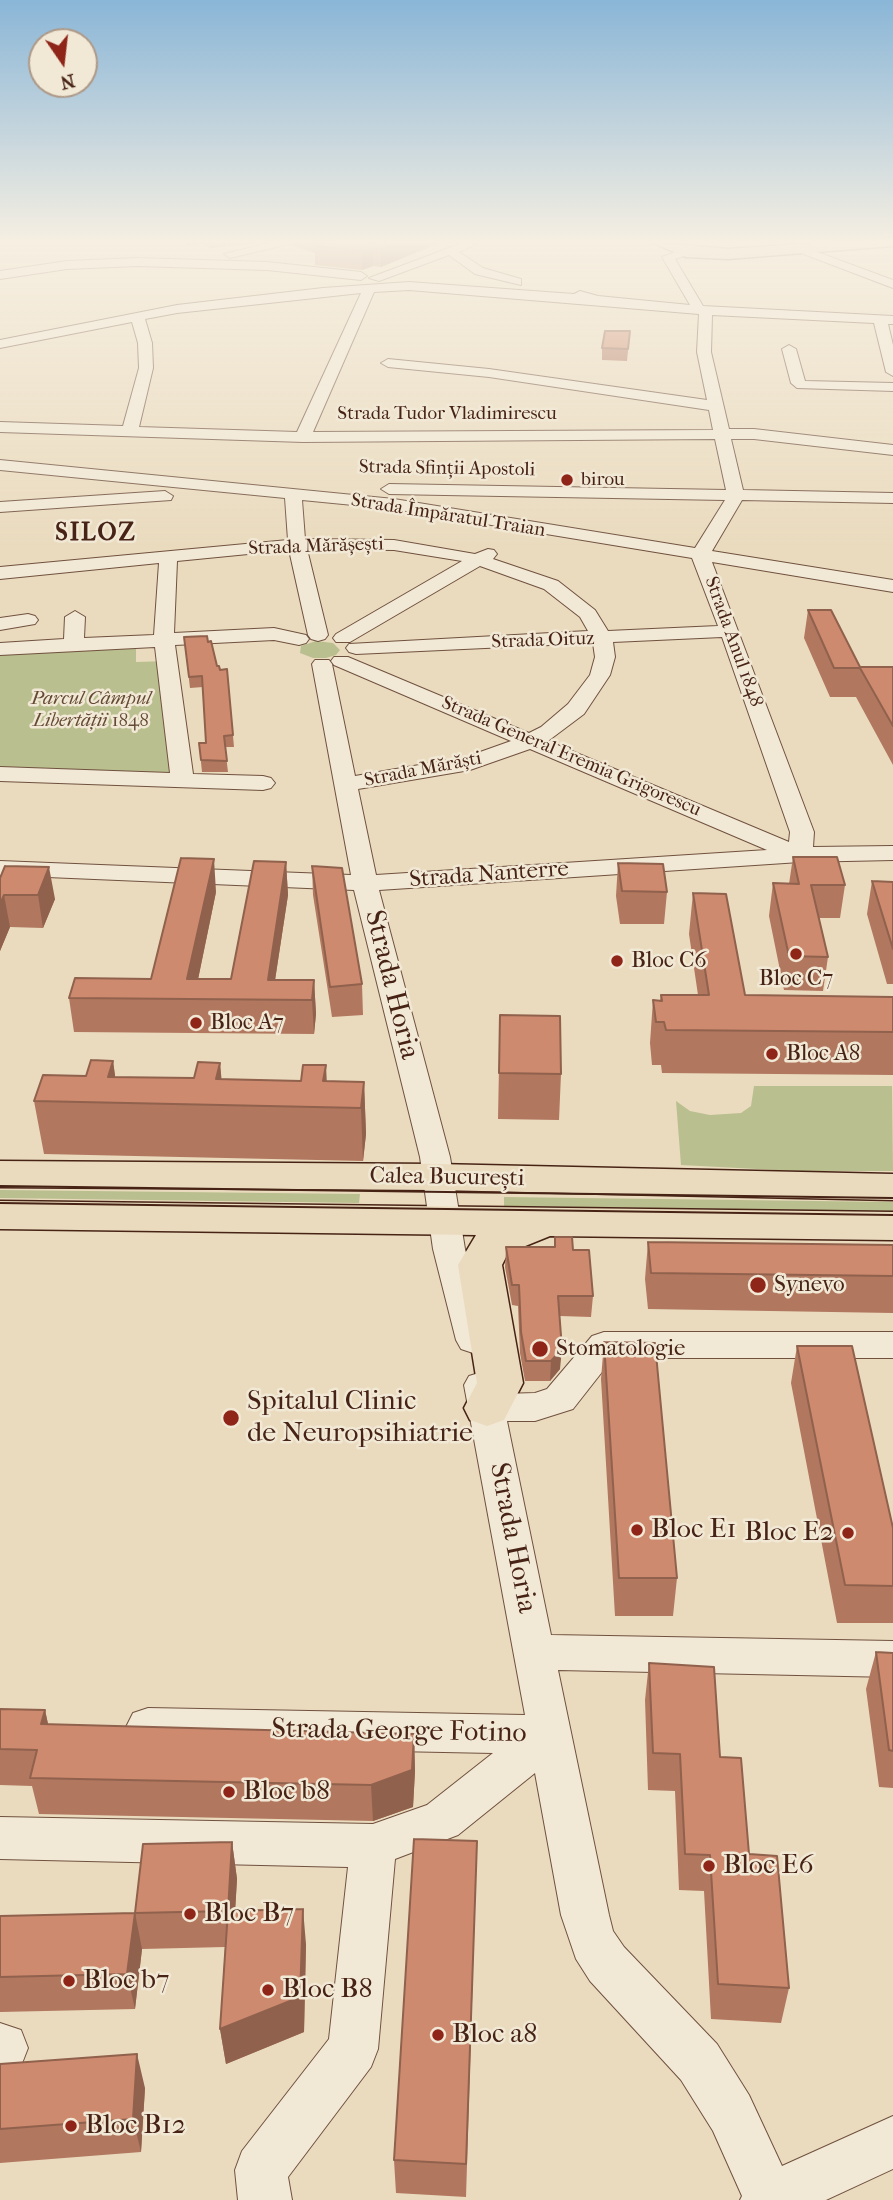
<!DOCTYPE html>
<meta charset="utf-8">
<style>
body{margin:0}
#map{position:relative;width:893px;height:2200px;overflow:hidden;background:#eadbbe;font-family:"IM FELL French Canon",serif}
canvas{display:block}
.north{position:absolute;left:28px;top:28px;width:70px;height:70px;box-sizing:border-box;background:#f1e8d5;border:2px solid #ad9988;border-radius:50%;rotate:166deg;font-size:19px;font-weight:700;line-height:28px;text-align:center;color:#472315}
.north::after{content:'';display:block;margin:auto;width:24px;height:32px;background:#8f2418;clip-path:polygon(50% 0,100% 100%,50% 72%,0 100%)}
</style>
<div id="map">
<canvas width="893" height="2200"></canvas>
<div class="north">N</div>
</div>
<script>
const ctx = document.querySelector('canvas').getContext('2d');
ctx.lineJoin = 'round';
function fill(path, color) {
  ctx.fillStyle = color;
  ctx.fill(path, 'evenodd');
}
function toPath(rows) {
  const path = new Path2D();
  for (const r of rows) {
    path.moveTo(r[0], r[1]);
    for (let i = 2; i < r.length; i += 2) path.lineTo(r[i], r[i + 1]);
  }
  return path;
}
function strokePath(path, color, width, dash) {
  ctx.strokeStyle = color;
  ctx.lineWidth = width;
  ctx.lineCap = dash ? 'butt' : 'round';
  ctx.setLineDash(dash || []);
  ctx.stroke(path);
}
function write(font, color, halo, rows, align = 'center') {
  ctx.font = font + ' "IM FELL French Canon",serif';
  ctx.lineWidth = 5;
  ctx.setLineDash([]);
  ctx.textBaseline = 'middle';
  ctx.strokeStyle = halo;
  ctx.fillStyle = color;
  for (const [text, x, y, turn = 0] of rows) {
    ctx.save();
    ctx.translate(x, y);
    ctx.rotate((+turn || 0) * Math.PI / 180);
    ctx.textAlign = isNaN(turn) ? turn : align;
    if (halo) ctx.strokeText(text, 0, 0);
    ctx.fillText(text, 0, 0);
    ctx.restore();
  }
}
fill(toPath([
 [136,640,136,662,167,661,182,779,0,774,0,649],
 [316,641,333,643,340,650,336,655,326,658,313,658,300,653,301,646],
 [754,1086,892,1086,893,1171,795,1171,681,1165,676,1101,690,1111,710,1115,741,1113,751,1106],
 [0,1190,360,1194,359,1203,0,1198],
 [504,1197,893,1202,893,1211,504,1206]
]), '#babf8f');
const minor = toPath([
 [273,242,297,242,230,258,224,254,273,242],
 [465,242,476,244,459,252,483,268,521,279,521,285,475,274,449,255,379,281,369,278,465,242],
 [793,246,801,246,893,280,893,288,793,250,793,246],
 [686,248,692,252,690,254,675,259,703,306,893,316,893,324,888,324,893,345,893,376,886,372,874,323,712,315,711,352,729,429,754,429,893,445,893,455,754,439,731,439,743,490,893,493,893,503,742,500,712,551,893,580,893,592,712,562,814,832,813,847,893,846,893,860,800,862,379,890,450,1157,465,1249,490,1340,485,1349,473,1353,461,1349,456,1340,433,1249,420,1157,354,890,0,875,0,861,351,875,312,664,315,660,329,660,332,664,355,776,466,757,511,741,334,665,331,661,334,657,348,657,529,733,541,727,568,704,590,675,595,657,593,643,356,654,349,652,346,648,349,644,588,631,580,617,544,589,480,566,350,642,336,642,333,638,336,634,462,561,394,550,307,549,328,635,325,639,318,641,311,639,308,635,289,550,177,561,174,633,274,628,306,635,309,639,306,643,299,645,274,640,175,645,193,774,263,776,271,778,275,783,271,788,263,790,0,781,0,767,170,773,155,647,0,655,0,643,64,639,65,617,75,611,85,617,84,638,154,635,159,563,0,579,0,567,288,540,285,498,0,470,0,460,394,499,695,548,725,500,389,494,381,489,389,484,726,490,715,439,303,442,0,432,0,422,123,426,139,368,138,343,132,322,0,348,0,340,177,305,323,288,409,282,574,294,580,291,598,296,690,305,662,257,686,248],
 [409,290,699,314,697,352,707,400,489,369,388,359,381,363,388,367,489,377,709,410,713,430,313,432,374,292,409,290],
 [361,293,297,432,139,427,153,368,152,343,145,319,177,313,361,293],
 [302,500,394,509,692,558,718,626,608,631,595,610,558,581,493,559,497,554,494,550,488,549,475,554,394,540,305,539,302,500],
 [722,637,790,832,789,842,548,741,584,714,610,675,615,657,613,642,722,637],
 [530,749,767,850,376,875,358,789,470,770,530,749],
 [137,258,267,262,361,272,367,276,361,280,267,270,137,266,67,269,0,279,0,271,67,261,137,258],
 [789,345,796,349,805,381,893,383,893,391,797,388,791,383,782,349,789,345],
 [165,491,173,496,171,500,0,512,0,502,165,491],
 [28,614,35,616,38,620,35,624,0,630,0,618,28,614],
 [604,1332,893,1332,893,1358,613,1358,573,1409,535,1421,507,1421,551,1635,893,1641,893,1677,558,1670,609,1915,613,1931,624,1947,717,2044,749,2095,782,2166,893,2116,893,2169,826,2200,740,2200,742,2196,713,2131,681,2080,590,1981,576,1959,561,1915,535,1773,458,1835,395,1859,378,2049,371,2067,288,2177,292,2200,238,2200,235,2170,242,2151,329,2039,348,1867,0,1859,0,1817,373,1824,427,1805,493,1753,148,1746,133,1741,126,1727,133,1713,148,1708,525,1715,464,1385,469,1376,482,1372,495,1376,502,1394,535,1393,547,1389,592,1336,604,1332],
 [0,2023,21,2030,28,2048,21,2066,3,2073,0,2073,0,2023]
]);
const major = toPath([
 [651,242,728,249,829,242,893,242,893,246,728,259,686,257,651,242],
 [0,1161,436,1164,893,1174,893,1200,436,1190,0,1187,0,1161],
 [0,1201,893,1212,893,1240,550,1236,508,1253,502,1265,523,1383,504,1420,487,1426,470,1420,464,1408,477,1383,458,1265,476,1235,0,1229,0,1201]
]);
strokePath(minor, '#70513f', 2);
strokePath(major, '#472315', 3);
fill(minor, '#f1e8d5');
fill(major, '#eadbbe');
strokePath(toPath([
 [0,1186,893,1198],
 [0,1203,893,1215]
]), '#472315', 2);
fill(toPath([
 [186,242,270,242,210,248,201,244,187,246],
 [293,242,442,242,381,267,373,266,362,270,315,265,315,253,293,246],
 [630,331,627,361,602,360,602,348],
 [808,610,860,667,893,667,893,765,856,697,830,697,804,638],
 [184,637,208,642,217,666,220,670,227,669,234,747,225,747,228,772,202,772,199,743,206,743,203,687,190,688],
 [793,857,845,885,840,918,819,918,828,957,823,991,784,990,769,916,773,883,789,884],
 [286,862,288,895,275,980,314,980,316,1014,314,1034,74,1032,69,998,151,979,216,892,198,979,231,979],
 [618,863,667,892,664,924,620,924,616,896],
 [312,866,362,984,363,1015,332,1017,313,895],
 [0,878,55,899,43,928,10,927,0,951],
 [872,881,893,882,893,984,887,984,867,914],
 [693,893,745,995,893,997,893,1075,662,1073,661,1065,652,1065,650,1043,653,1000,660,1001,661,995,698,995,689,934],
 [500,1015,561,1074,559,1120,498,1119],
 [113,1061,115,1077,194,1078,220,1063,221,1079,364,1082,366,1134,363,1161,44,1154,34,1101,86,1076],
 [555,1237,573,1250,593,1296,591,1317,560,1316,560,1369,550,1381,525,1381,520,1353,518,1306,512,1305,505,1267,506,1247,554,1247],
 [648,1242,893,1245,893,1313,648,1309,645,1279],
 [604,1342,677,1578,673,1616,615,1616,601,1379],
 [797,1346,893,1528,893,1623,837,1623,791,1383],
 [876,1652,893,1653,893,1788,879,1787,866,1689],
 [649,1663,720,1757,789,1988,781,2023,711,2019,704,1891,679,1890,675,1791,648,1790,645,1700],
 [0,1709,45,1710,48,1724,414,1734,415,1771,413,1807,373,1821,39,1814,32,1786,0,1785],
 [477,1841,466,2197,396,2193,394,2160],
 [232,1842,237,1879,235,1911,306,1944,304,2032,226,2064,220,2029,225,1947,142,1949,135,2009,0,2012,0,1916,135,1913],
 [0,2064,145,2088,141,2152,0,2163]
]), '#b1775f');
fill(toPath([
 [187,242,201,242,201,244,187,246],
 [209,242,270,242,210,248],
 [398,242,442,242,381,267,381,249],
 [373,248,373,266,362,270,362,251],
 [214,859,216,892,194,999,187,979],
 [286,862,288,895,272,1000,268,980],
 [49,867,55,899,43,928,38,895],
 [4,895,10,927,0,951,0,904],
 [314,980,316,1014,314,1034,312,1000],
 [113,1061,119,1103,108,1077],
 [220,1063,224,1105,216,1079],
 [326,1065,328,1107,323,1081],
 [364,1082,366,1134,363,1161,361,1108],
 [562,1349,560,1369,550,1381,551,1361],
 [45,1710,53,1747,41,1724],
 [414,1734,415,1771,413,1807,373,1821,371,1785],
 [232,1842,237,1879,233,1947,228,1911],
 [303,1909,306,1944,304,2032,226,2064,220,2029],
 [135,1913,142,1949,135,2009,127,1974],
 [137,2054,145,2088,141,2152,133,2119]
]), '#90614d');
const building = toPath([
 [325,242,398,242,381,249,373,248,362,251,315,246,325,242],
 [605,331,630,331,628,349,602,348,605,331],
 [808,610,831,610,860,667,893,667,893,726,860,668,834,668,808,610],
 [207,636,208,642,211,641,217,666,219,666,220,670,227,669,233,735,224,736,227,761,201,760,199,743,206,743,202,676,189,677,184,637,207,636],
 [793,857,837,857,845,885,811,885,828,957,789,956,773,883,799,884,793,857],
 [181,858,214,859,187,979,231,979,254,861,286,862,268,980,314,980,312,1000,69,998,75,978,151,979,181,858],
 [618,863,663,864,667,892,622,891,618,863],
 [5,866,49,867,38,895,4,895,0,904,0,878,5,866],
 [312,866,342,868,362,984,330,987,312,866],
 [872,881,893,882,893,949,872,881],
 [693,893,726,894,745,995,893,997,893,1032,666,1030,664,1022,656,1022,653,1000,662,1001,661,995,709,995,693,893],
 [500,1015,560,1016,561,1074,499,1073,500,1015],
 [91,1060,113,1061,108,1077,194,1078,198,1062,220,1063,216,1079,301,1081,303,1065,326,1065,323,1081,364,1082,361,1108,34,1101,43,1075,86,1076,91,1060],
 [555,1237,572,1237,573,1250,589,1250,593,1296,558,1296,562,1349,551,1361,526,1361,521,1332,519,1285,512,1285,506,1247,555,1247,555,1237],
 [648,1242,893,1245,893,1276,651,1273,648,1242],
 [604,1342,655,1343,677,1578,619,1578,604,1342],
 [797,1346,852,1346,893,1528,893,1586,845,1585,797,1346],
 [876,1652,893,1653,893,1751,889,1750,876,1652],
 [649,1663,714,1667,720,1757,741,1758,749,1854,777,1856,789,1988,718,1984,710,1855,685,1854,680,1754,653,1753,649,1663],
 [0,1709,45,1710,41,1724,414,1734,412,1770,371,1785,30,1778,37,1750,0,1749,0,1709],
 [414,1839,477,1841,466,2164,394,2160,414,1839],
 [232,1842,228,1911,135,1913,143,1844,232,1842],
 [303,1909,300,1997,220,2029,228,1911,303,1909],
 [135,1913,127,1974,0,1977,0,1916,135,1913],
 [137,2054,133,2119,0,2129,0,2064,137,2054]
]);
fill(building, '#ce8a6e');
strokePath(building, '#90614d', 2);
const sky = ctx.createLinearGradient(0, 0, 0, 550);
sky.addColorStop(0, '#8ab6d7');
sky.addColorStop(0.44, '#f6efe2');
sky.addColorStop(1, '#f6efe200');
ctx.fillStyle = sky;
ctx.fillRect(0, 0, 893, 550);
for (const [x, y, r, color] of [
 [567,480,7,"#8f2418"],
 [796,954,7,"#8f2418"],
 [617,961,7,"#8f2418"],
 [196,1023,7,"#8f2418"],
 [772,1054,7,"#8f2418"],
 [758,1285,9,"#8f2418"],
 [540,1349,9,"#8f2418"],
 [231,1418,9,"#8f2418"],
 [637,1530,7,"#8f2418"],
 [848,1533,7,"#8f2418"],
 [229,1792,7,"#8f2418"],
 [709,1866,7,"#8f2418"],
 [190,1914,7,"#8f2418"],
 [69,1981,7,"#8f2418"],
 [268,1990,7,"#8f2418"],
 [438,2035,7,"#8f2418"],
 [71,2126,7,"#8f2418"]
]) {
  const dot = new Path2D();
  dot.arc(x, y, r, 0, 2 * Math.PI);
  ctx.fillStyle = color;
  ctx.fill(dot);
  strokePath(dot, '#f1e8d5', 2.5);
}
write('19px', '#472315', '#f1e8d5', [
 ["Strada Tudor Vladimirescu",447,414],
 ["Strada Sfinții Apostoli",447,469,1],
 ["Strada Împăratul Traian",448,516,9],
 ["Strada Mărășești",316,547,-2],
 ["Strada Oituz",543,641,-2],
 ["Strada Anul 1848",733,642,70],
 ["Strada General Eremia Grigorescu",571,757,23],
 ["Strada Mărăști",423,770,-11]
]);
write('19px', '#472315', '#f1e8d5', [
 ["birou",581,480]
], 'left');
write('italic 19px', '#644a34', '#f1e8d5', [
 ["Parcul Câmpul",91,699],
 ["Libertății 1848",91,721]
]);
write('23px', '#472315', '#f1e8d5', [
 ["Strada Nanterre",489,875,-4],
 ["Calea București",447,1178,1]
]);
write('23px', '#472315', '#f1e8d5', [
 ["Bloc C6",631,961],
 ["Bloc C7",796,979,"center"],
 ["Bloc A7",210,1023],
 ["Bloc A8",786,1054],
 ["Synevo",774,1285],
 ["Stomatologie",556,1349]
], 'left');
ctx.letterSpacing = '2px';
write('bold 24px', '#472315', '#f1e8d5', [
 ["SILOZ",96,534]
]);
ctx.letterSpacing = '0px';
write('28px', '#472315', '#f1e8d5', [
 ["Strada Horia",391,985,76],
 ["Strada Horia",512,1538,79],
 ["Strada George Fotino",399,1732,1]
]);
write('28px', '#472315', '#f1e8d5', [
 ["Spitalul Clinic",247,1402],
 ["de Neuropsihiatrie",247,1434],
 ["Bloc E1",651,1530],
 ["Bloc E2",834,1533,"right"],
 ["Bloc b8",243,1792],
 ["Bloc E6",723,1866],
 ["Bloc B7",204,1914],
 ["Bloc b7",83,1981],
 ["Bloc B8",282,1990],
 ["Bloc a8",452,2035],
 ["Bloc B12",85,2126]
], 'left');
</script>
